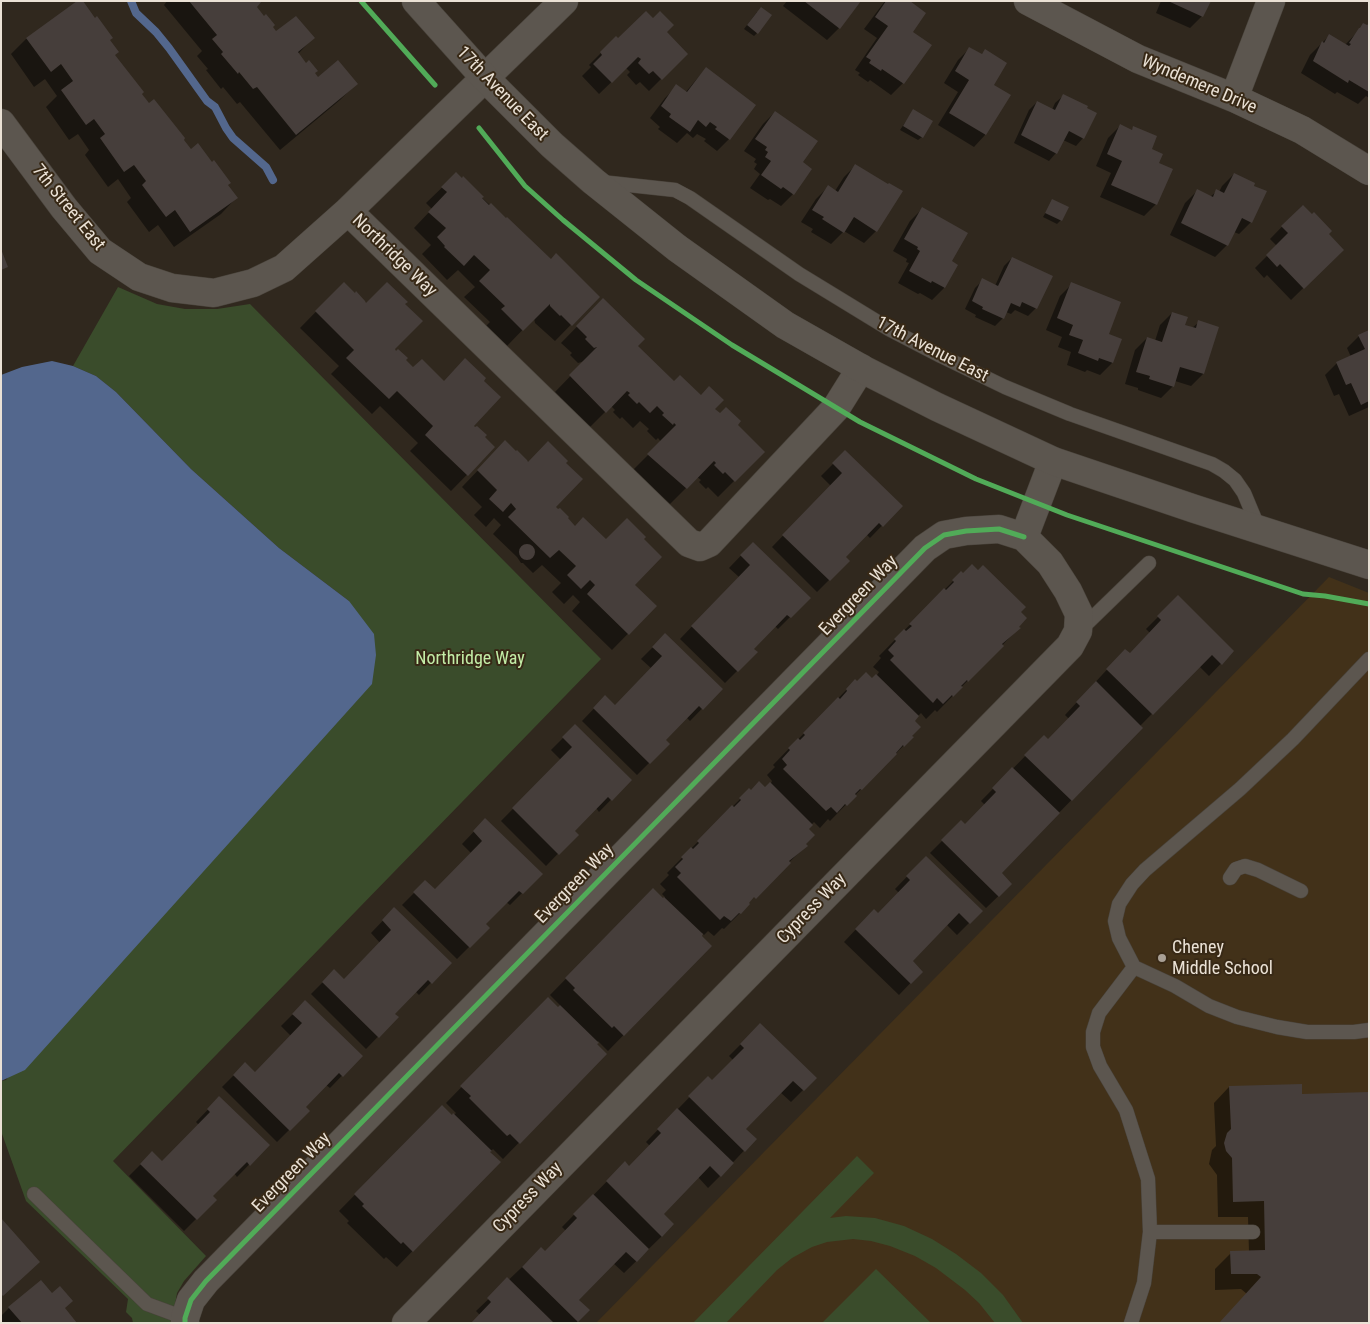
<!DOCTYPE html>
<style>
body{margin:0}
#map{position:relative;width:1370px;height:1324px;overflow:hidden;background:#30281e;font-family:"Roboto Condensed",sans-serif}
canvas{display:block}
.frame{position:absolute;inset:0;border:2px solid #eae1d5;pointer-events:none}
</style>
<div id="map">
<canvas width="1370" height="1324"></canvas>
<div class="frame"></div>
</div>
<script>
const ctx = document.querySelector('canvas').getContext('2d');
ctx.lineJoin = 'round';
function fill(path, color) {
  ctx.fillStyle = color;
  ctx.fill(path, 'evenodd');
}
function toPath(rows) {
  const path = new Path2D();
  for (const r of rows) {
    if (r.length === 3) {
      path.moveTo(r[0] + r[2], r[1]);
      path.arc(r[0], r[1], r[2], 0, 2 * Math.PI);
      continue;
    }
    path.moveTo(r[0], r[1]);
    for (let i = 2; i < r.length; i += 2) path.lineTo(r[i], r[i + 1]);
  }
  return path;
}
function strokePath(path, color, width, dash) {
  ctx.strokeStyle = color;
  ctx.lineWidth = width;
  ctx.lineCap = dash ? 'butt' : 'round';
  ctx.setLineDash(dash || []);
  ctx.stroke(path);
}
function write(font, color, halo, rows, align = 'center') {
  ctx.font = font + ' "Roboto Condensed",sans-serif';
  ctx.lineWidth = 4;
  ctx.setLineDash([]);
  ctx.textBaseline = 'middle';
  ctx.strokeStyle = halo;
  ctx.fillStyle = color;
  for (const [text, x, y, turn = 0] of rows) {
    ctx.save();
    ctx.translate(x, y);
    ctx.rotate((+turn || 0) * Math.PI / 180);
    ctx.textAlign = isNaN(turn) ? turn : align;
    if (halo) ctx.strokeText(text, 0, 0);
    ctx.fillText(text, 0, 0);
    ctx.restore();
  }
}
fill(toPath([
 [1329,577,1369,593,1369,1323,596,1323]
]), '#423119');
fill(toPath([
 [118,287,157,304,185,309,217,309,250,304,601,659,113,1161,206,1256,184,1281,177,1293,172,1323,133,1323,132,1318,126,1312,128,1299,26,1201,1,1131,1,1081,6,1080,349,601,279,548,191,469,116,392,96,376,73,366],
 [857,1156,874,1173,830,1218,846,1216,875,1218,904,1226,932,1239,956,1254,981,1273,1003,1295,1023,1323,995,1323,979,1303,965,1290,936,1268,915,1256,890,1246,871,1241,853,1239,827,1242,812,1247,792,1258,777,1270,726,1323,693,1323],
 [876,1269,931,1323,822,1323]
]), '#3a4c2b');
fill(toPath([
 [52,361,73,366,96,376,116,392,191,469,279,548,349,601,374,634,376,655,372,684,25,1070,1,1081,1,375,22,367]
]), '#53678d');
fill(toPath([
 [167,1,262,1,255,8,276,33,313,38,298,54,318,79,356,84,340,100,280,150,240,102,237,104,223,87,221,89,206,70,208,69,197,56,202,51,164,5],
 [787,1,860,1,839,28,827,40,783,6],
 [885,1,901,1,911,32,903,83,891,95,870,80,868,82,858,75,860,73,855,70,877,38,864,29],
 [1161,1,1209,1,1202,16,1190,28,1156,13],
 [757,12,757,33,754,36,744,29],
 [1369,23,1369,98,1366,96,1358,104,1337,92,1335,94,1301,73,1310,55,1329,36,1345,45,1364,25,1366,26],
 [665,32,686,54,649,91,640,82,636,85,627,75,630,72,626,68,599,94,582,76,591,67,589,65,616,38,618,40],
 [27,38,109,40,114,56,149,104,182,140,190,150,227,185,236,198,221,214,174,247,158,225,149,232,127,202,131,198,118,179,108,187,85,155,89,150,78,134,69,140,46,107,57,96,45,79,34,87,11,54],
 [970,48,981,55,985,51,992,85,985,135,974,147,938,125,958,92,944,83,958,60],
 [706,68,729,139,717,151,704,141,706,139,697,134,693,138,687,133,677,143,658,129,660,127,650,118,665,98,677,86,685,93],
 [1063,96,1083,138,1076,146,1063,140,1056,153,1049,161,1014,143,1029,110,1037,102,1052,110,1055,103],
 [913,111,922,137,918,140,900,130],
 [775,112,801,163,811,170,793,194,781,206,770,199,768,200,750,188,760,174,754,169,757,164,754,162,756,159,744,151,763,124],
 [1120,126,1131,131,1134,127,1150,150,1157,164,1156,204,1144,216,1100,197,1111,173,1096,166,1108,138],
 [856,165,876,231,864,243,844,231,831,244,811,232,813,229,801,222,816,199,828,187,835,191,844,177],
 [456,174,550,260,598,297,555,341,535,323,534,318,507,346,486,326,490,322,464,297,475,287,458,270,447,280,422,254,431,245,414,228,432,209,426,203],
 [1234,174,1251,222,1239,234,1234,232,1227,245,1215,257,1170,235,1185,203,1197,191,1210,197,1217,191,1219,192,1222,186],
 [1053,200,1061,220,1057,224,1043,217],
 [1302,206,1342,250,1291,300,1267,275,1264,278,1255,268,1277,246,1270,239],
 [922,209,950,262,944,288,932,300,920,293,918,294,898,283,909,263,906,262,907,259,893,251,910,221],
 [1012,258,1036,308,1028,316,1015,310,1011,314,1006,312,1003,318,995,326,975,317,976,315,965,309,975,288,983,280,995,286,1004,266],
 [344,283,365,306,404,304,393,349,494,447,451,491,410,451,418,443,380,406,372,414,331,374,339,366,300,328],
 [1072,284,1107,335,1121,340,1112,363,1100,375,1087,370,1085,372,1067,365,1071,352,1058,347,1062,337,1046,330,1060,296],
 [603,300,636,346,674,383,736,426,763,452,718,497,708,487,706,489,699,482,701,480,697,477,670,504,632,471,661,442,658,438,656,440,647,431,649,429,640,421,633,428,622,417,620,419,613,412,615,410,611,406,589,428,555,392,585,361,578,363,570,355,572,353,561,343],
 [1172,313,1184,326,1192,328,1199,322,1217,328,1203,374,1191,386,1175,381,1173,386,1161,398,1138,390,1138,388,1125,384,1135,350,1147,338,1155,341,1160,325],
 [1369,331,1369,407,1349,416,1339,394,1334,396,1325,375,1337,363,1351,357,1347,348,1359,336],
 [505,442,527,464,564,463,554,507,575,528,606,541,643,539,633,585,655,606,612,650,572,611,580,602,573,595,564,604,552,592,561,583,542,565,533,573,523,563,521,563,517,557,493,534,501,525,494,518,486,527,474,515,482,507,462,487],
 [845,452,901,506,870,538,866,534,844,557,848,561,817,592,772,547,831,486,821,476],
 [753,543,809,598,778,629,775,626,752,649,756,652,725,683,680,639,739,577,729,568],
 [961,573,1020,612,1017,627,1019,628,937,712,935,710,926,719,921,713,913,721,910,736,912,737,830,821,828,819,820,828,814,822,807,829,804,844,806,846,748,902,748,905,724,929,722,928,714,936,708,931,704,935,702,933,700,936,710,946,608,1051,598,1041,595,1044,605,1054,503,1159,493,1149,489,1153,499,1162,397,1267,386,1257,384,1259,347,1223,349,1221,339,1211,442,1106,452,1116,454,1115,456,1113,446,1103,548,998,558,1008,560,1005,550,995,653,890,663,900,665,897,662,894,666,890,660,884,669,875,667,873,749,790,750,792,765,788,771,783,772,781,767,775,775,767,773,765,855,681,857,683,871,680,877,675,879,672,873,667,881,658,879,656],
 [1178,597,1233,651,1209,676,1199,666,1140,726,1142,728,1000,873,1011,884,986,908,930,853,961,822,964,826,985,805,981,801,1044,737,1048,740,1069,719,1065,715,1114,662,1130,654,1150,633,1146,629],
 [665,635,721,689,690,721,686,717,664,740,668,744,637,775,582,721,605,697,614,707,652,669,641,659],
 [575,726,630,780,599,812,596,808,574,831,577,834,546,866,501,821,561,760,551,750],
 [485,820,541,874,510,905,506,902,484,924,488,928,457,959,402,905,425,882,435,891,471,853,462,844],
 [926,857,981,911,957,935,947,925,911,962,921,972,899,995,844,942,874,910,878,914,899,893,895,889],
 [394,909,450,963,419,995,415,991,393,1014,397,1017,366,1049,311,994,334,971,344,980,380,943,371,933],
 [305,1002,361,1056,330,1088,326,1085,304,1107,308,1111,277,1142,222,1087,245,1064,255,1074,291,1036,281,1026],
 [760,1025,815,1078,791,1102,780,1092,744,1129,755,1139,720,1176,708,1188,698,1177,662,1214,662,1236,624,1273,613,1263,577,1300,588,1310,576,1323,473,1323,480,1315,476,1311,541,1249,545,1252,566,1231,562,1227,625,1163,629,1167,650,1146,646,1142,708,1078,712,1082,733,1060,729,1056],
 [1229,1087,1301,1095,1369,1323,1247,1294,1241,1289,1215,1290,1215,1269,1231,1253,1249,1252,1248,1217,1218,1217,1217,1175,1209,1164,1212,1150,1216,1146,1214,1103],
 [219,1098,268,1145,237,1177,234,1173,212,1196,215,1200,184,1231,129,1176,152,1153,162,1163,199,1125,196,1122],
 [9,1308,64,1309,75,1323,1,1323,1,1316]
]), '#0007');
strokePath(toPath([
 [131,1,136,13,156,32,169,48,207,101,215,107,226,128,233,138,266,167,273,180]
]), '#53678d', 8);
fill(toPath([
 [77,1,83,1,95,18,97,16,113,38,110,40,119,52,115,55,144,92,142,94,149,103,154,99,185,138,184,140,191,149,198,143,212,162,214,160,231,183,228,185,238,198,190,232,175,210,166,217,142,185,146,181,134,165,124,172,100,138,105,134,94,119,86,125,61,90,73,81,61,64,51,72,26,38],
 [189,1,262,1,257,7,264,16,266,14,275,25,273,27,276,31,296,16,315,38,298,52,306,63,309,60,318,71,315,73,318,77,338,60,358,84,296,135,257,87,253,89,239,72,238,74,221,54,223,52,212,39,217,35],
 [804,1,861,1,840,29],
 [886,1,910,1,926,13,913,32,932,45,904,84,882,69,881,71,869,63,871,60,866,57,888,26,875,17],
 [1168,1,1211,1,1203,17],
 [761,7,772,15,758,34,747,25],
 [646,11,653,18,660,11,674,25,667,32,688,54,662,80,653,71,649,74,638,63,641,59,638,57,612,83,593,64,602,55,600,52,616,36,618,38],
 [1363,23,1367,25,1369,23,1369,92,1349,80,1348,83,1313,61,1322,41,1324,43,1329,34,1349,46,1351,44,1349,43,1359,28,1360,28],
 [969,47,982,54,985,49,1007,63,994,85,1011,95,986,135,949,113,969,80,955,71],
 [706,67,756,105,730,140,715,129,717,127,710,122,706,127,698,120,690,132,669,117,671,114,661,106,676,84,687,92],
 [1063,94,1088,106,1087,108,1097,113,1084,139,1069,131,1057,154,1021,135,1037,101,1055,110],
 [913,109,933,121,923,138,903,126],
 [775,111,818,141,803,162,812,169,794,195,783,187,781,189,761,175,771,161,765,157,768,152,765,150,767,147,755,139],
 [1120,124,1132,130,1133,126,1157,136,1152,149,1163,154,1159,163,1173,169,1157,205,1111,185,1122,161,1107,154],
 [855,164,888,184,889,183,903,191,877,232,854,217,844,233,822,219,824,217,812,210,828,185,838,192],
 [456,172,462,178,463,176,484,197,482,198,489,205,491,203,506,218,507,217,551,259,556,253,600,297,572,326,561,315,560,316,550,306,550,304,523,331,501,309,505,306,479,281,490,270,474,255,464,266,444,247,445,246,437,237,446,228,428,212,447,192,441,187],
 [1234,173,1255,183,1254,186,1267,191,1252,223,1242,218,1228,246,1181,223,1197,189,1213,197,1216,189,1224,193],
 [1052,199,1069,207,1062,221,1045,213],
 [1303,205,1312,214,1314,212,1332,231,1329,234,1344,250,1304,289,1280,264,1277,267,1266,255,1288,233,1281,226],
 [922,207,968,233,952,261,958,265,945,288,932,281,931,283,909,271,920,251,917,249,918,247,904,239],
 [1,249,8,267,1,270],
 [1012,257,1053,276,1037,309,1022,302,1020,307,1011,303,1004,319,982,309,983,307,972,301,982,278,998,286],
 [344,282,355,293,356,291,365,301,366,303,387,282,408,302,405,304,423,321,395,349,396,351,398,349,408,358,406,360,413,367,422,359,444,381,465,358,486,378,484,381,501,397,474,426,475,427,477,426,487,435,485,437,495,447,468,476,425,435,433,426,397,391,389,399,346,358,354,350,315,311],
 [1071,282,1121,302,1109,334,1122,339,1113,363,1099,358,1098,361,1078,353,1083,340,1069,335,1073,325,1057,318],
 [603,298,645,339,638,346,674,381,680,375,701,395,709,386,724,400,715,409,720,413,726,407,741,421,738,425,765,452,735,482,725,472,723,474,714,465,716,463,714,461,687,489,647,454,676,425,674,423,673,425,662,415,664,413,657,406,650,413,639,402,637,404,628,395,630,393,627,391,606,413,569,375,597,347,594,348,585,339,587,337,576,326],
 [1172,312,1188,317,1185,325,1196,328,1198,320,1219,327,1204,374,1180,367,1174,387,1149,379,1150,376,1136,372,1147,337,1162,342],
 [1369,330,1369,401,1361,405,1351,383,1346,385,1336,362,1365,349,1358,335],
 [505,440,516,451,517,450,527,460,528,462,548,441,568,461,566,463,583,479,556,507,558,509,560,508,569,517,568,518,575,526,583,517,606,539,627,518,646,537,644,539,662,557,635,585,657,606,629,635,587,594,595,585,590,580,581,589,567,575,576,566,559,550,550,558,508,517,516,509,511,503,503,512,489,499,497,490,477,470],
 [845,450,903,506,883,527,879,523,846,557,850,561,830,581,782,535,842,473,832,463],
 [753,542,811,598,791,618,787,615,754,649,758,652,738,672,691,626,750,565,740,555],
 [527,552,8],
 [972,564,978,570,983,565,1026,607,1021,612,1027,618,1019,627,1021,628,1002,644,1004,646,968,682,967,680,961,686,963,687,953,697,952,695,943,704,937,698,933,703,890,660,894,656,888,650,896,641,894,639,904,629,906,631,912,626,909,624,944,588,946,590,954,582,952,580,961,571,963,573],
 [1178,595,1234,651,1222,665,1212,655,1153,715,1106,669,1125,649,1130,653,1161,620,1157,616],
 [665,633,723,689,703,710,699,706,666,740,670,744,650,764,593,708,605,695,615,705,662,656,652,647],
 [866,672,872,678,876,674,919,716,915,721,921,727,912,736,914,737,904,747,903,745,896,753,897,754,862,790,860,789,855,794,857,796,847,806,845,804,837,813,831,807,826,811,783,769,787,765,782,759,790,750,788,748,798,738,800,740,805,735,803,733,838,697,840,699,847,691,846,689,855,679,857,681],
 [1096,681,1143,728,1072,801,1024,755,1044,735,1048,739,1080,706,1076,702],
 [575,724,632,780,612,801,608,797,575,831,579,835,559,855,512,808,572,747,562,737],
 [1012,767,1060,813,1002,873,1012,884,999,897,941,840,961,820,965,824,996,792,992,788],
 [759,781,765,787,770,782,813,825,809,829,815,835,806,844,808,846,789,861,791,863,756,899,754,897,749,903,750,904,741,914,739,913,731,921,724,916,720,920,677,877,681,873,675,867,683,859,681,857,691,847,693,849,699,843,697,841,732,805,734,807,741,800,739,798,749,788,751,790],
 [485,818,543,874,523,894,519,891,486,924,490,928,470,948,413,892,425,880,435,889,482,841,473,831],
 [926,856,983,911,970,924,959,913,913,961,923,972,911,984,855,929,874,909,878,913,910,880,906,876],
 [653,888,663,898,664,897,703,934,702,936,712,946,624,1036,614,1026,612,1028,573,990,575,988,565,978],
 [394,907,452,963,432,984,428,980,395,1014,399,1017,379,1038,322,982,334,969,344,979,391,930,382,920],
 [548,997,558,1007,560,1005,599,1043,597,1044,607,1054,520,1144,510,1134,507,1136,469,1098,471,1096,460,1086],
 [305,1000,363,1056,343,1077,339,1073,306,1107,310,1111,290,1131,233,1075,245,1062,255,1072,302,1023,292,1014],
 [760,1023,817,1078,804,1091,793,1081,746,1129,757,1139,745,1152,688,1096,708,1076,712,1080,744,1048,740,1044],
 [1302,1084,1302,1094,1369,1092,1369,1323,1219,1323,1261,1277,1257,1274,1231,1274,1230,1251,1265,1250,1264,1201,1233,1202,1232,1158,1226,1151,1224,1143,1227,1133,1231,1129,1229,1086],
 [219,1096,270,1145,250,1166,247,1162,213,1196,217,1200,197,1220,140,1164,152,1151,162,1161,210,1112,207,1109],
 [442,1105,452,1115,453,1113,492,1151,490,1152,501,1162,413,1252,403,1242,401,1244,362,1206,364,1204,354,1194],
 [677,1108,734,1163,721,1177,710,1166,664,1214,674,1224,662,1237,606,1181,625,1161,629,1166,661,1133,657,1129],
 [593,1194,649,1249,637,1262,626,1252,579,1300,590,1310,578,1322,522,1267,541,1247,545,1251,577,1218,573,1214],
 [1,1218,40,1262,3,1296,1,1294],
 [507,1277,554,1323,471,1323,491,1302,487,1298],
 [41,1280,52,1293,60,1286,73,1301,65,1308,77,1323,22,1323,8,1307]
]), '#463e3b');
const service = toPath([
 [601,182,675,190,690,198,799,274,889,329,941,356,1005,387,1070,414,1212,464,1224,471,1235,480,1244,493,1259,529],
 [1079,631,1149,563],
 [1230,878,1236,869,1245,866,1258,870,1301,891],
 [1134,967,1175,986,1209,1006,1237,1017,1277,1027,1307,1032,1354,1032,1369,1030],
 [34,1194,147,1304,185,1318],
 [1150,1232,1253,1232],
 [1131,1323,1144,1283,1150,1232,1148,1179,1126,1110,1100,1066,1093,1047,1093,1032,1099,1013,1134,967,1119,938,1115,921,1119,904,1132,884,1145,870,1240,789,1293,739,1369,659]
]);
const minor = toPath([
 [1028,1,1138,59,1234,98,1302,130,1369,171],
 [1234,98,1271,1],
 [1,123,64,208,100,251,139,277,172,288,214,293,253,283,284,268,348,211,564,1],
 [348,211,689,543,700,547,709,543,836,408,861,368],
 [185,1323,185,1318,191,1300,206,1281,925,548,944,535,966,531,999,529,1024,537],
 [406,1323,1070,646,1078,631,1079,614,1068,591,1050,563,1024,537,1053,461]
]);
const tertiary = toPath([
 [416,1,485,78,552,145,593,181,677,248,785,325,866,371,937,407,1053,461,1195,509,1369,565]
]);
strokePath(service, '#49433b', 15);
strokePath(minor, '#49433b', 29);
strokePath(tertiary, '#49433b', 29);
strokePath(service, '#5c564f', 14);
strokePath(minor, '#5c564f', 28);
strokePath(tertiary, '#5c564f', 28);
strokePath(toPath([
 [361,1,435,85],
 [479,128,525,186,563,220,636,280,732,345,860,422,976,479,1067,515,1303,594,1325,596,1369,604],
 [185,1323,185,1318,191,1300,206,1281,925,548,944,535,966,531,999,529,1024,537]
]), '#51ab58', 5);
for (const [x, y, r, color] of [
 [1162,958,5,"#a9a095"]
]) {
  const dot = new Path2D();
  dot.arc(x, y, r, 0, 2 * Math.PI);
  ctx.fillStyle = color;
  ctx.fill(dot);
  strokePath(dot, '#382916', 2);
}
write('18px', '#eae1d5', '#382916', [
 ["Wyndemere Drive",1199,85,23],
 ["17th Avenue East",502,94,46],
 ["7th Street East",68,208,51],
 ["Northridge Way",394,256,44],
 ["17th Avenue East",932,350,27],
 ["Evergreen Way",859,596,-46],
 ["Evergreen Way",575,884,-46],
 ["Cypress Way",812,909,-46],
 ["Evergreen Way",292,1173,-46],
 ["Cypress Way",528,1198,-46]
]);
write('18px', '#c3eda7', '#382916', [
 ["Northridge Way",470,659]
]);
write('18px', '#eae1d5', '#382916', [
 ["Cheney",1172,948],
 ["Middle School",1172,969]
], 'left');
</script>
